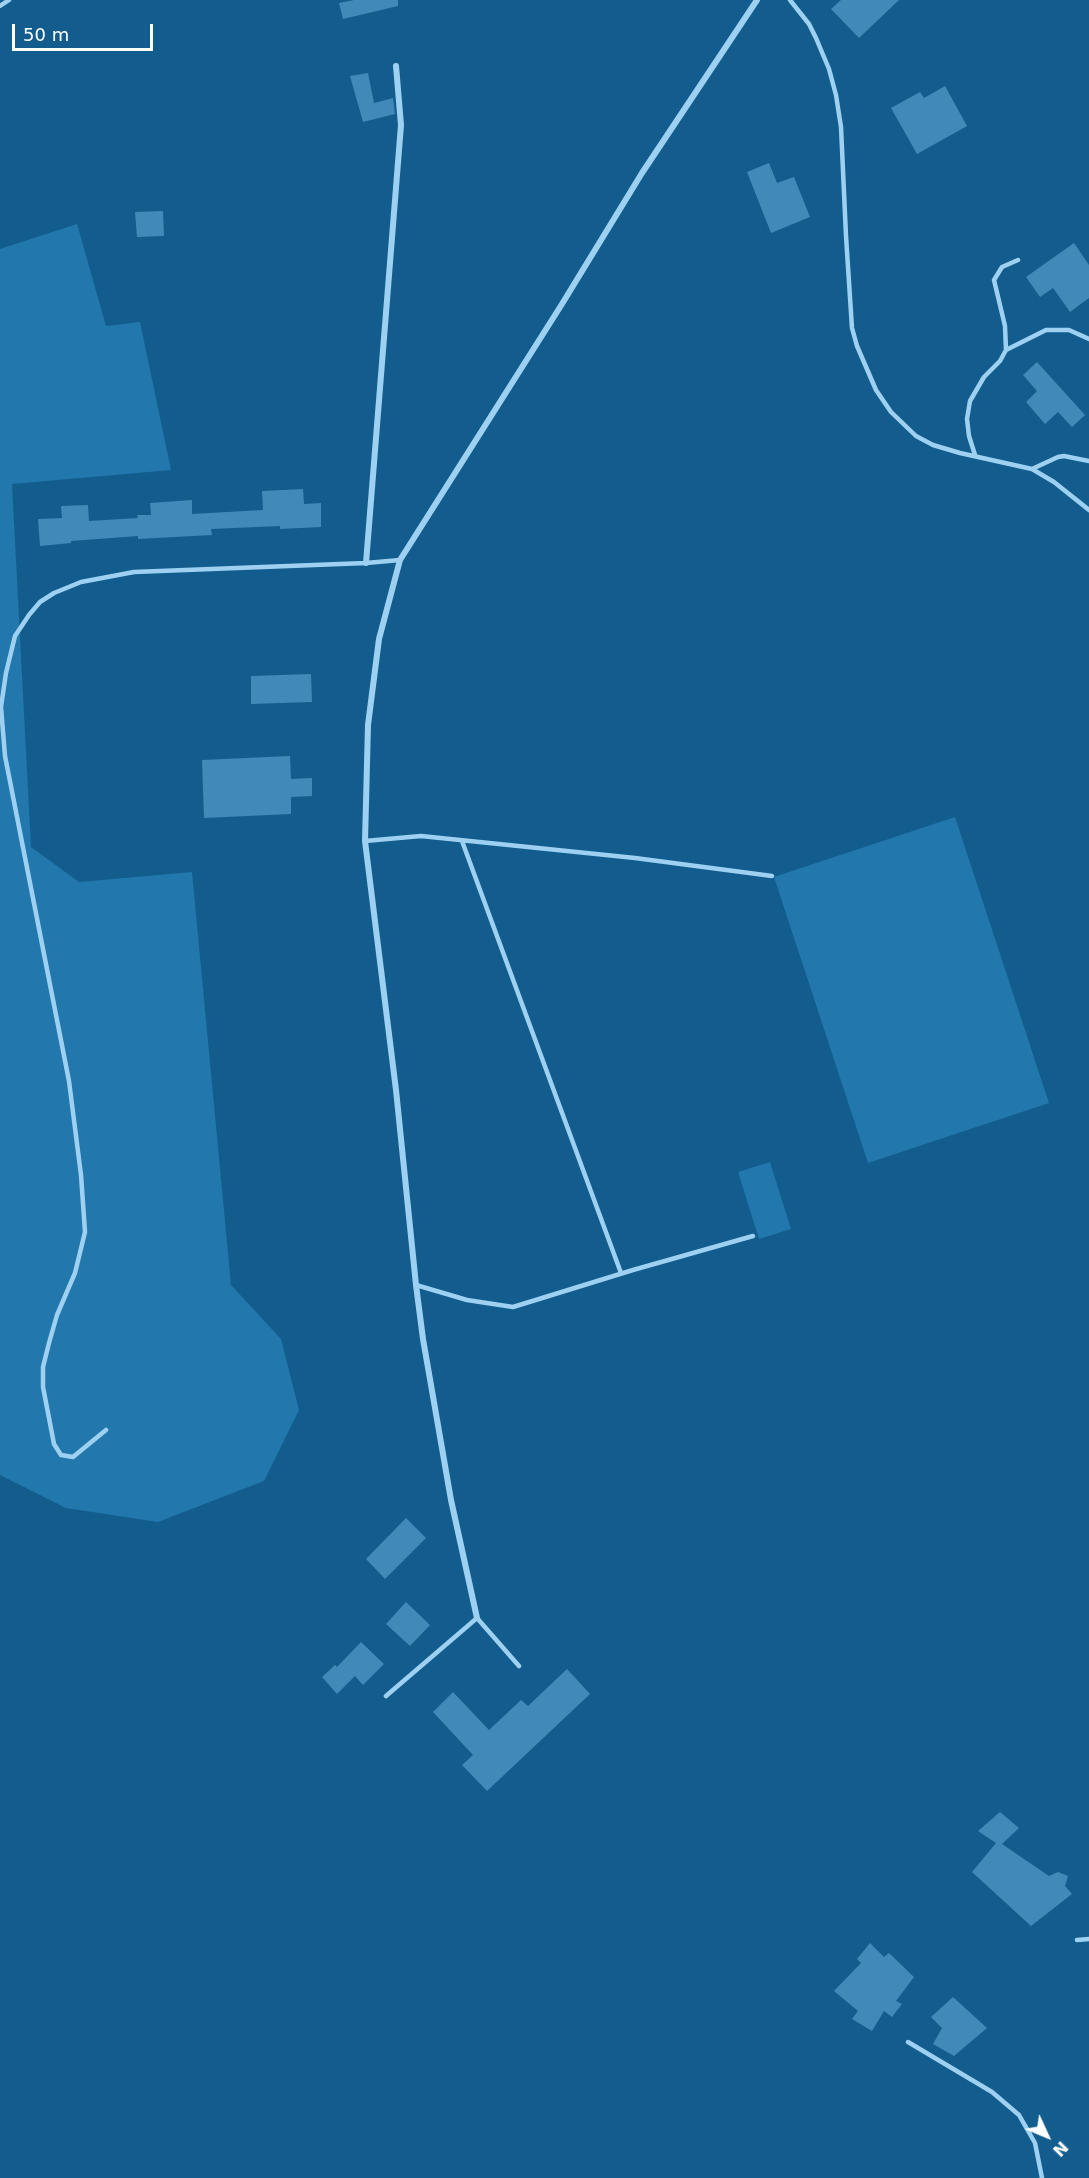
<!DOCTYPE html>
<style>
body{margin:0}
#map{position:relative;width:1089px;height:2178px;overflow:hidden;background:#135d8e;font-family:"DejaVu Sans",sans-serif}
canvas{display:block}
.north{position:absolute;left:1017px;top:2106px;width:60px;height:60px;-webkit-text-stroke:4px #135d8e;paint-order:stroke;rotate:134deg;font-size:16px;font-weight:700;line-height:24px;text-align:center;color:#fff}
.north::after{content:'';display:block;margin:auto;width:21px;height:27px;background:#fff;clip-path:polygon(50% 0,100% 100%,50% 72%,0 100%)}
.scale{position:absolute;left:12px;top:24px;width:141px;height:27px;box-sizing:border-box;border:3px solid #fff;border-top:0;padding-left:8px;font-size:18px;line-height:21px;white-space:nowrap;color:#fff;-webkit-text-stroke:4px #135d8e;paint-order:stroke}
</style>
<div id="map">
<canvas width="1089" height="2178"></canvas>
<div class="north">N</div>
<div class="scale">50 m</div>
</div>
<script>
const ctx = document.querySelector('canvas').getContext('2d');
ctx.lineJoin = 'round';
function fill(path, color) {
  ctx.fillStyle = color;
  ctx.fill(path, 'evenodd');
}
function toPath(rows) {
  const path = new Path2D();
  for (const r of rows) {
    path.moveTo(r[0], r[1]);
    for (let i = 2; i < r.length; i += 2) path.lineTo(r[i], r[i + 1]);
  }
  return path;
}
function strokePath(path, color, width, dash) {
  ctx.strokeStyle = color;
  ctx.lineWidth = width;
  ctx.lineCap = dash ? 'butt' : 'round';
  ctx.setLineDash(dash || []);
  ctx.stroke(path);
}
fill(toPath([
 [77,224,106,326,140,322,171,470,12,484,31,847,79,882,192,872,231,1285,281,1339,299,1410,264,1481,158,1522,66,1508,0,1475,0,249],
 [955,817,1049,1103,868,1163,774,877],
 [770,1162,791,1229,759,1239,738,1172]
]), '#2277ac');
fill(toPath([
 [354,0,398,0,398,6,343,19,339,3],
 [841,0,899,0,859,38,831,9],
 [368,73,374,103,393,98,395,114,363,122,350,76],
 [945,86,967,126,917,154,891,108,920,92,924,98],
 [769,163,777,183,794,177,810,217,771,233,747,172],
 [163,211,164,236,137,237,135,212],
 [1074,243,1089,265,1089,298,1070,312,1053,288,1040,297,1026,277],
 [1037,362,1085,415,1072,427,1058,412,1045,424,1026,402,1037,391,1023,375],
 [303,489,304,504,321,503,321,527,280,529,280,526,211,529,212,535,138,539,138,536,71,541,71,543,40,546,38,519,62,518,61,506,88,505,89,521,138,518,137,515,151,515,150,503,192,500,192,514,263,510,262,491],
 [311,674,312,702,251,704,251,676],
 [290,756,291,779,312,778,312,796,291,797,291,814,204,818,202,760],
 [406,1518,426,1538,385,1579,366,1559],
 [406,1602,430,1625,410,1646,386,1624],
 [361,1642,384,1664,363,1685,355,1676,337,1694,322,1677,335,1665,337,1667],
 [567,1669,590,1694,487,1791,462,1765,473,1755,433,1712,453,1692,489,1730,521,1700,528,1706],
 [1000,1812,1019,1828,1002,1844,1049,1876,1058,1872,1068,1876,1065,1886,1072,1894,1031,1926,972,1872,996,1843,978,1831],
 [870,1943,884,1957,889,1953,914,1977,896,2001,902,2004,892,2017,884,2011,872,2031,852,2019,858,2011,834,1991,861,1963,857,1959],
 [953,1997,987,2028,954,2056,933,2044,942,2028,931,2017]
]), '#408ab9');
strokePath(toPath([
 [790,0,809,24,816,38,829,69,836,95,841,127,846,236,852,328,857,346,876,390,891,412,916,436,933,445,960,453,1032,469,1054,482,1089,510],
 [0,6,9,0],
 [1006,350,1046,330,1069,330,1089,339],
 [975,455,969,436,967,419,970,401,984,377,1000,361,1006,350,1005,326,994,280,1002,267,1018,260],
 [1032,469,1058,457,1064,456,1089,461],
 [365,841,421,836,635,858,772,876],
 [462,841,621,1273],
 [416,1285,467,1300,513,1307,633,1270,753,1236],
 [106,1430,73,1457,61,1455,54,1444,43,1387,43,1367,49,1343,57,1315,75,1273,85,1232,81,1175,69,1081,5,756,1,707,6,673,15,636,29,615,40,602,54,593,81,582,134,572,366,563,400,560],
 [386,1696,477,1618,519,1666],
 [1077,1940,1089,1939],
 [908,2042,992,2092,1019,2115,1035,2143,1042,2178]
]), '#9ed1f1', 4.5);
strokePath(toPath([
 [366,563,401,125,396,66],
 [477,1618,451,1500,423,1339,416,1285,396,1090,365,841,368,725,379,639,400,560,562,304,642,173,757,0]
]), '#9ed1f1', 6);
</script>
